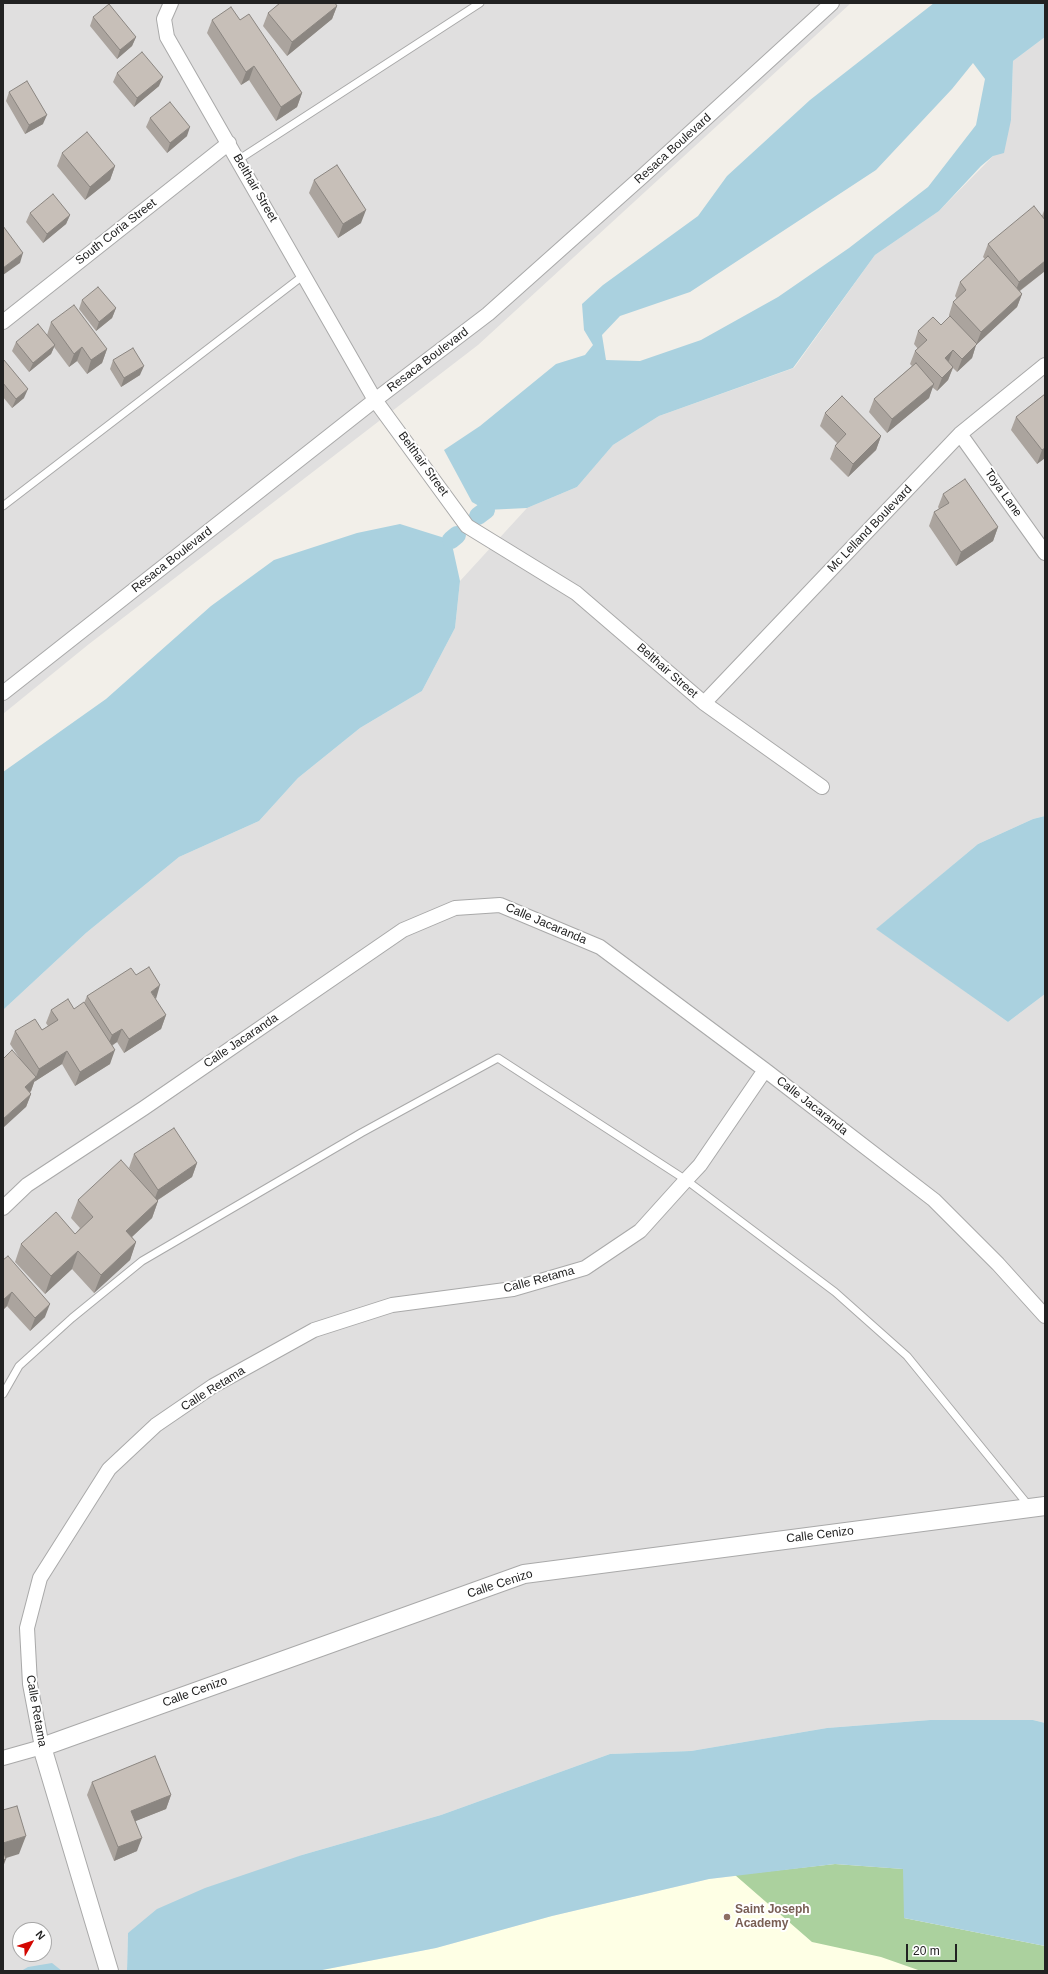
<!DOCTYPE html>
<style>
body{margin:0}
#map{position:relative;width:1048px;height:1974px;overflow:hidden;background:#f2efe9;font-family:Helvetica,sans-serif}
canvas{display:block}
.frame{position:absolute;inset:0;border:4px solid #222;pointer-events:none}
.north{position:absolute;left:12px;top:1922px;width:40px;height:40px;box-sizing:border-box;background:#fff;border:1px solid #a7a7a7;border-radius:50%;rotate:51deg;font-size:11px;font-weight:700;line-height:16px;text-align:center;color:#222}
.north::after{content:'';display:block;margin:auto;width:14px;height:18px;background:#d30701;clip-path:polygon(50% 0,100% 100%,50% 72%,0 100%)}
.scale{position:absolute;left:906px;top:1944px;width:51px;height:18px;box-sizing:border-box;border:2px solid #222;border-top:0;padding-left:5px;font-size:12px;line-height:14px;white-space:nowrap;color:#222;-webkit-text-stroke:3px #fff;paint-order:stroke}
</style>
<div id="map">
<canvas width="1048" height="1974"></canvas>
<div class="frame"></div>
<div class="north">N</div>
<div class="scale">20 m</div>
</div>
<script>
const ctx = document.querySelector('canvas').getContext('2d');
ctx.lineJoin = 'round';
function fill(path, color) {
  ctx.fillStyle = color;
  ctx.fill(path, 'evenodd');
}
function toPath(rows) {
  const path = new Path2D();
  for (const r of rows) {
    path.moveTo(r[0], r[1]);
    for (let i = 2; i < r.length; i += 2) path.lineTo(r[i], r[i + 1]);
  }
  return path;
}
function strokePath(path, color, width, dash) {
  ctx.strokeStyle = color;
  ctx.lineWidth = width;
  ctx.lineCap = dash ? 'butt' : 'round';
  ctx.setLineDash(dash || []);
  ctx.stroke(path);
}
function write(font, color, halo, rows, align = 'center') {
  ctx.font = font + ' Helvetica,sans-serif';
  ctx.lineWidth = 4;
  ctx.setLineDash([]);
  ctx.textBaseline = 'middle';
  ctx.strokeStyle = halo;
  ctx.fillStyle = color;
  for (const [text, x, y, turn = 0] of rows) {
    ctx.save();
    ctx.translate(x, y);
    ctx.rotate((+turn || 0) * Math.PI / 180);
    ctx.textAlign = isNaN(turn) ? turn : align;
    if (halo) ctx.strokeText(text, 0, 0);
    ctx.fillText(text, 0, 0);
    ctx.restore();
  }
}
fill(toPath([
 [3,3,851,3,478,345,89,644,3,714],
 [1045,37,1045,816,1033,819,978,844,877,929,1008,1022,1045,994,1045,1723,1033,1720,930,1720,827,1728,691,1751,610,1754,441,1815,302,1855,128,1933,127,1971,3,1971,3,1010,86,933,179,857,259,821,298,778,360,728,422,691,455,628,460,581,527,508,577,487,613,445,659,416,794,368,875,255,939,211,993,156,1011,120,1013,61],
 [20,1930,44,1930,44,1954,20,1954]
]), '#e0dfdf');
fill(toPath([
 [835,1864,904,1918,1045,1946,1045,1971,317,1971,436,1948,552,1916,709,1879]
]), '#feffe5');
fill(toPath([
 [835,1864,904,1869,904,1918,1045,1946,1045,1971,921,1971,881,1957,812,1942,735,1875]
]), '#abd19e');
fill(toPath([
 [934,3,1045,3,1045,37,1013,61,1011,120,1004,153,993,156,981,166,939,211,875,255,793,368,659,416,613,445,577,487,527,508,486,510,472,502,444,450,480,426,556,364,585,355,593,345,584,330,582,304,603,285,698,216,727,176,810,100],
 [973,63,985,79,976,125,928,187,849,248,778,297,701,340,640,361,606,360,602,335,620,316,690,292,876,170,952,89],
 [400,524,451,540,460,581,455,628,422,691,360,728,298,778,259,821,179,857,86,933,3,1010,3,772,106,699,211,606,274,560,357,533],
 [1045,816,1045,994,1008,1022,876,929,978,844,1033,819],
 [930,1720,1033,1720,1045,1723,1045,1946,904,1918,903,1869,835,1864,709,1879,552,1916,436,1948,317,1971,127,1971,128,1933,157,1909,205,1888,302,1855,441,1815,610,1754,691,1751,827,1728],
 [52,1963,62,1971,21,1971,28,1967]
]), '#aad1df');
strokePath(toPath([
 [478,516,486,510],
 [451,540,457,535]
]), '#aad1df', 18);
const service = toPath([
 [238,160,480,3],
 [3,506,304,275],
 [3,1394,19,1366,72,1318,142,1261,361,1133,498,1058,686,1180,835,1292,907,1356,1029,1506]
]);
const minor = toPath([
 [171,3,164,19,167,37,375,400,467,526,576,593,704,703,822,787],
 [3,322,229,143],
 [960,434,1045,553],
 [3,693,375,400,488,314,645,174,832,3],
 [704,703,960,434,1045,365],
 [3,1208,27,1185,144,1108,403,930,455,908,500,905,600,947,765,1070,934,1200,998,1264,1045,1316],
 [3,1758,42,1747,30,1684,27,1628,40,1578,109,1469,156,1425,213,1386,314,1330,392,1305,513,1289,585,1268,640,1231,686,1180,700,1165,765,1070]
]);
const tertiary = toPath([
 [109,1971,42,1747,524,1574,1045,1506]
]);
strokePath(service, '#a9a9a9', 9);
strokePath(minor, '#a9a9a9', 16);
strokePath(tertiary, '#a9a9a9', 20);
strokePath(service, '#fff', 7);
strokePath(minor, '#fff', 14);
strokePath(tertiary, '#fff', 18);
fill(toPath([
 [337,6,332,19,287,56,263,26,268,13],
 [93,17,136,37,132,46,117,59,90,26],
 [212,20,240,20,302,93,297,107,276,121,249,80,241,85,207,33],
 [117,73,159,86,134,107,113,82],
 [9,92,43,124,25,134,6,101],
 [150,118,187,136,167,153,146,127],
 [62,153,115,166,110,180,85,200,57,166],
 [314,180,361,223,338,238,309,193],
 [1045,208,1045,271,1020,291,1022,294,1017,307,976,345,972,358,957,372,953,368,948,380,937,391,932,387,929,398,887,433,869,412,874,399,912,366,910,364,915,351,918,349,914,344,918,331,941,325,950,317,949,315,953,302,957,299,955,296,960,282,985,259,983,257,988,244,1042,216],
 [30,213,70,215,66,224,43,243,26,222],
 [82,300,116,308,112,318,96,331,79,309],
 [51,322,107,349,102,363,87,374,77,361,69,367,54,347,51,354,29,372,12,351,16,342,47,335],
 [3,360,24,398,12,408,3,397],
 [113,360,140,375,121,387,110,369],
 [1045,394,1045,458,1037,464,1011,430,1016,417],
 [825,413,881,436,876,450,848,477,830,459,835,446,837,443,820,426],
 [943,494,998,527,993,541,956,566,929,526,934,512,939,509,938,507],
 [136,975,155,999,166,1015,161,1029,124,1053,117,1042,112,1046,110,1064,75,1086,62,1064,34,1082,31,1091,30,1092,31,1094,26,1107,20,1059,10,1044,15,1031,42,1030,48,1026,46,1023,51,1010,74,1009,84,1003,87,996],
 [134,1154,197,1163,192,1177,158,1200,158,1201,152,1218,132,1237,136,1242,130,1260,94,1293,72,1269,45,1294,15,1262,21,1244,75,1234,80,1228,71,1218,78,1200,133,1173,129,1168],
 [3,1260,45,1317,30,1331,7,1306,3,1310],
 [92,1782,171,1795,166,1809,135,1821,137,1851,114,1861,87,1795]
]), '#aba49e');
fill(toPath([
 [337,6,332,19,287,56,292,42],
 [136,37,132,46,117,59,120,50],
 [254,66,249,80,241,85,246,72],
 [163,77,159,86,134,107,137,98],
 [302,93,297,107,276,121,281,107],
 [47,115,43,124,25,134,29,125],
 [190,127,187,136,167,153,170,143],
 [115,166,110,180,85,200,90,187],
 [366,210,361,223,338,238,343,224],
 [70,215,66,224,43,243,47,234],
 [23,253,20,263,3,275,3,268],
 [1045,261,1045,271,1014,295,1019,282],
 [1022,294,1017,307,976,345,972,358,957,372,962,359,976,345,981,332],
 [116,308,112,318,96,331,99,322],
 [55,345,51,354,29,372,33,363],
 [82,347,77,361,69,367,74,354],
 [107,349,102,363,87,374,91,360],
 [953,350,948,363,945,358],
 [144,366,140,375,121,387,124,378],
 [953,367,948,380,937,391,942,378],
 [934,384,929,398,887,433,892,419],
 [28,389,24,398,12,408,16,399],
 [881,436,876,450,848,477,853,464],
 [1045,448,1045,458,1037,464,1042,450],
 [998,527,993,541,956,566,961,552],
 [160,985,156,999,151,992],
 [166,1015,161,1029,124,1053,129,1039],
 [122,1029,117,1042,107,1048,112,1035],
 [115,1050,110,1064,75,1086,80,1072],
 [67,1051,62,1064,34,1082,39,1069],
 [36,1077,31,1091,20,1100,25,1087],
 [31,1094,26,1107,3,1128,3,1119],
 [197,1163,192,1177,153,1203,158,1190],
 [158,1201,152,1218,119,1249,126,1231],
 [136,1242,130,1260,94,1293,101,1275],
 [78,1251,72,1269,45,1294,51,1276],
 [12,1292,7,1306,3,1310,3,1300],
 [50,1304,45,1317,30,1331,35,1318],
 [171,1795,166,1809,126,1825,131,1811],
 [26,1836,19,1854,3,1859,3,1843],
 [142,1838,137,1851,114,1861,118,1847],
 [6,1859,3,1867,3,1860]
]), '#8b8681');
const building = toPath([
 [280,3,335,3,337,6,292,42,268,13,280,3],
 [109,4,136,37,120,50,93,17,109,4],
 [231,7,240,20,249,14,302,93,281,107,254,66,246,72,212,20,231,7],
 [142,52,163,77,137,98,117,73,142,52],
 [27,81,47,115,29,125,9,92,27,81],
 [170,102,190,127,170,143,150,118,170,102],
 [87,132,115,166,90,187,62,153,87,132],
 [337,165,366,210,343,224,314,180,337,165],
 [53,194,70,215,47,234,30,213,53,194],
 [1034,206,1045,220,1045,261,1019,282,988,244,1034,206],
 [3,226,23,253,3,268,3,226],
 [988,256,1022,294,981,332,953,302,966,290,960,282,988,256],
 [98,287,116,308,99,322,82,300,98,287],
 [74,305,107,349,91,360,82,347,74,354,51,322,74,305],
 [950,316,977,344,962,359,953,350,945,358,953,367,942,378,915,351,927,340,918,331,933,317,941,325,950,316],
 [38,324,55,345,33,363,16,342,38,324],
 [133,348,144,366,124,378,113,360,133,348],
 [3,360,4,360,28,389,16,399,3,383,3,360],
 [916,363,934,384,892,419,874,399,916,363],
 [1045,394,1045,448,1042,450,1016,417,1045,394],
 [842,396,881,436,853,464,835,446,846,434,825,413,842,396],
 [965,479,998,527,961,552,934,512,949,503,943,494,965,479],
 [149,967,160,985,151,992,166,1015,129,1039,122,1029,112,1035,87,996,131,968,136,975,149,967],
 [68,999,74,1009,84,1002,115,1050,80,1072,67,1051,39,1069,15,1031,35,1019,42,1030,58,1020,51,1010,68,999],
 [12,1050,36,1077,25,1087,31,1094,3,1119,3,1059,12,1050],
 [174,1128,197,1163,158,1190,134,1154,174,1128],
 [121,1160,158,1201,126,1231,136,1242,101,1275,78,1251,51,1276,21,1244,56,1212,75,1234,93,1217,78,1200,121,1160],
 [8,1256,50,1304,35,1318,12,1292,3,1300,3,1260,8,1256],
 [155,1756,171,1795,131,1811,142,1838,118,1847,92,1782,155,1756],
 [17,1806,26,1836,3,1843,3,1810,17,1806],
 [3,1850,6,1859,3,1860,3,1850]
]);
fill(building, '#c7bfb8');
strokePath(building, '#8b8681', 1);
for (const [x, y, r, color] of [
 [727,1917,4,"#8d6e63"]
]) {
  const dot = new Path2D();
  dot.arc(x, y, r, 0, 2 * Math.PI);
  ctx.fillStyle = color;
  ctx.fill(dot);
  strokePath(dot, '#fff', 1.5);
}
write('12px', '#222', '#fff', [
 ["Resaca Boulevard",673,149,-42],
 ["Belthair Street",255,188,60],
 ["South Coria Street",116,232,-38],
 ["Resaca Boulevard",428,360,-37],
 ["Belthair Street",423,464,54],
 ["Toya Lane",1003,493,55],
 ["Mc Lelland Boulevard",870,529,-46],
 ["Resaca Boulevard",172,560,-38],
 ["Belthair Street",667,671,41],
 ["Calle Jacaranda",546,924,23],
 ["Calle Jacaranda",241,1041,-34],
 ["Calle Jacaranda",812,1106,38],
 ["Calle Retama",539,1280,-15],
 ["Calle Retama",213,1389,-32],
 ["Calle Cenizo",820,1535,-7],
 ["Calle Cenizo",500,1584,-18],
 ["Calle Cenizo",195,1692,-20],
 ["Calle Retama",36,1711,80]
]);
write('bold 12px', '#785e54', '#fff', [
 ["Saint Joseph",735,1910],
 ["Academy",735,1924]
], 'left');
</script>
